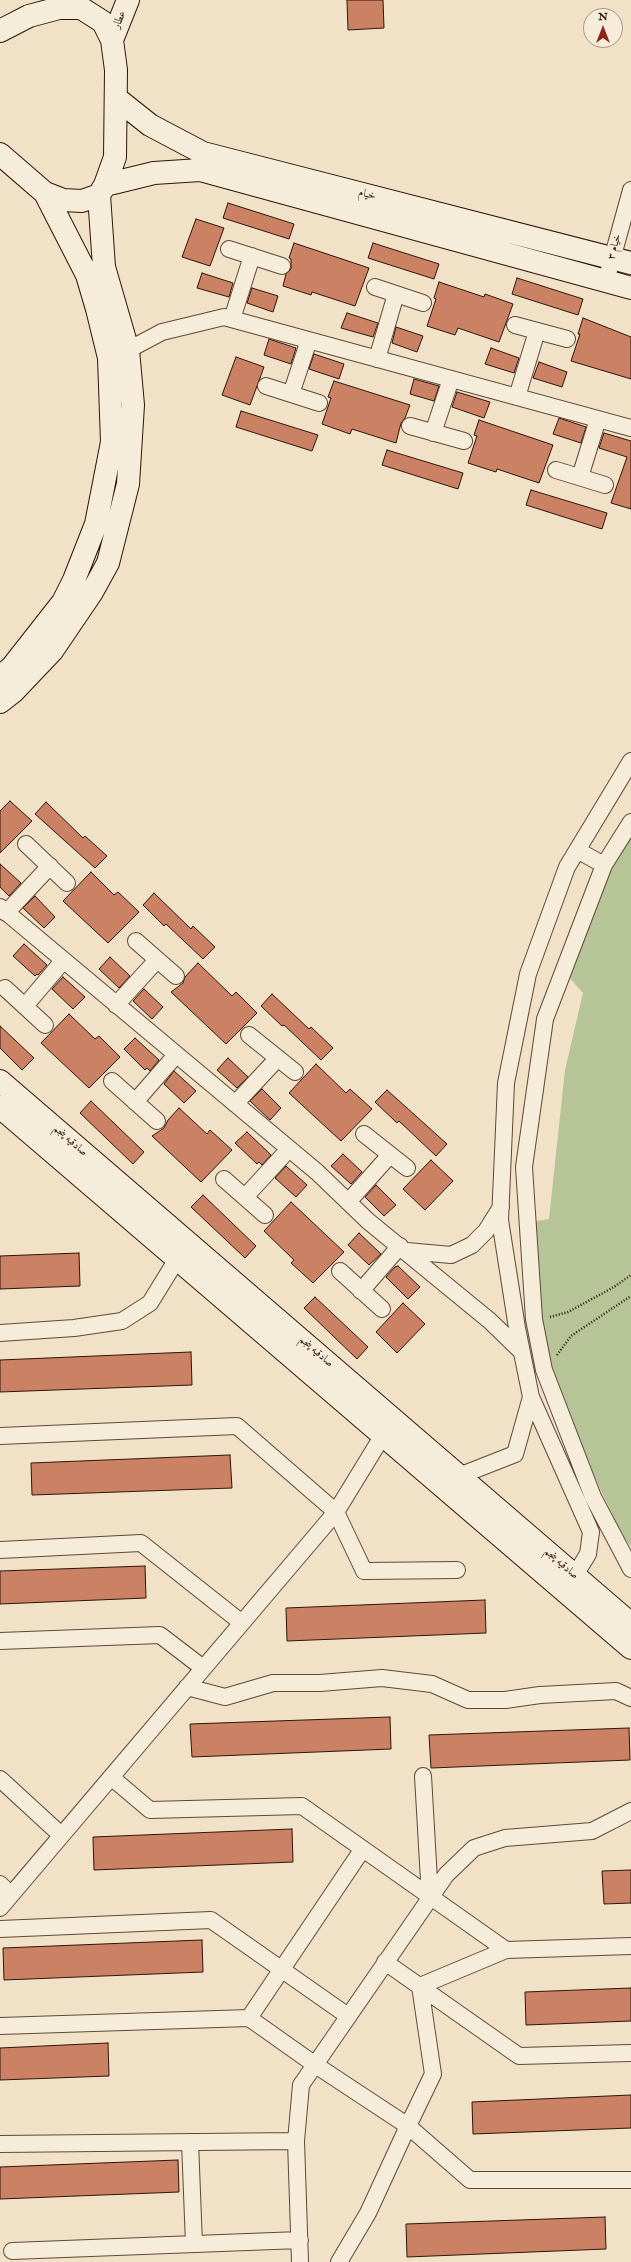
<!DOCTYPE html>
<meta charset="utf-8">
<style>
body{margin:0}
#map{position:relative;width:631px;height:2262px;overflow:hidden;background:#f1e1c6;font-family:"IM FELL English",serif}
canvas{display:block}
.north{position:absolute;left:583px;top:8px;width:40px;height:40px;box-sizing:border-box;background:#f6ecda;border:1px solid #a69686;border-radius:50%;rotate:0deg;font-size:11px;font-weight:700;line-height:16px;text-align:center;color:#2e1509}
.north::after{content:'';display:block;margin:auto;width:14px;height:18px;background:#8f2418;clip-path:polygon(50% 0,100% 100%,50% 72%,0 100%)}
</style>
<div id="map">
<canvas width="631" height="2262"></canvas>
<div class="north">N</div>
</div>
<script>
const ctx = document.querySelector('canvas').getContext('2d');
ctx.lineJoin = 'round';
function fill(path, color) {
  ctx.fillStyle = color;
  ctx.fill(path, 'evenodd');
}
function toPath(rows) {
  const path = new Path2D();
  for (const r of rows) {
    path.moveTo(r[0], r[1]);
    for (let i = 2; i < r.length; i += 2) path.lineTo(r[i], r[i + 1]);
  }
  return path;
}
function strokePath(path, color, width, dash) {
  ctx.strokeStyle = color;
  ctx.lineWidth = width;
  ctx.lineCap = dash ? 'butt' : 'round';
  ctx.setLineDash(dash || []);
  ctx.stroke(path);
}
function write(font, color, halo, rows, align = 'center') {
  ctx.font = font + ' "IM FELL English",Amiri,serif';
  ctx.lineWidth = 4;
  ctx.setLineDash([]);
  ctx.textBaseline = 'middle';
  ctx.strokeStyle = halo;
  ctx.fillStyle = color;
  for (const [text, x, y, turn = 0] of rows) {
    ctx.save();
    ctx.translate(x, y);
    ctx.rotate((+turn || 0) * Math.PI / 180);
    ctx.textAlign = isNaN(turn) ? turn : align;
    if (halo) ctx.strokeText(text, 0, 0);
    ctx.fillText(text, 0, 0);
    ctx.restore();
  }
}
fill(toPath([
 [631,827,631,1547,623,1536,593,1474,547,1369,540,1319,532,1222,549,1219,565,1070,583,993,567,975,583,924]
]), '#b6c498');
const building = toPath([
 [347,0,383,0,384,28,348,30,347,0],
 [228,203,294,224,289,239,223,218,228,203],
 [196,219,224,228,210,266,182,257,196,219],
 [294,243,369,268,355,306,312,292,311,295,283,286,286,274,291,269,291,259,289,258,294,243],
 [373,243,439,264,434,279,368,258,373,243],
 [202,273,233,283,229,297,197,288,202,273],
 [517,278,583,299,578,315,512,294,517,278],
 [439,282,484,297,485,294,513,304,499,342,458,328,455,335,427,326,436,299,434,298,439,282],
 [252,288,278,296,273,312,247,303,252,288],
 [347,313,378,323,373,337,341,328,347,313],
 [583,318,631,337,631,379,571,361,580,334,578,334,583,318],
 [396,327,423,336,417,352,392,343,396,327],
 [269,339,296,348,291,364,264,355,269,339],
 [491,348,519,358,514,373,485,364,491,348],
 [314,354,344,364,339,379,309,369,314,354],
 [236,357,264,367,250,405,222,395,236,357],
 [539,362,567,372,562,387,533,378,539,362],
 [414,379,439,386,434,401,410,394,414,379],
 [334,381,410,405,405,418,401,423,396,443,352,429,350,434,322,424,331,398,328,397,334,381],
 [457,392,490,402,484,418,452,407,457,392],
 [241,411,318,435,312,451,236,427,241,411],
 [559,418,586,427,581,443,553,434,559,418],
 [479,420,553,445,539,483,497,469,496,472,468,463,477,436,474,435,479,420],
 [604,433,631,441,631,509,611,503,627,457,599,448,604,433],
 [387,450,463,473,458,489,382,465,387,450],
 [531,490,607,513,602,529,526,505,531,490],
 [10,801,32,821,0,853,0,811,10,801],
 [46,802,83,838,85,836,107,856,95,868,35,814,46,802],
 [0,864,21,883,9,896,0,887,0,864],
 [91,872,114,895,118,892,139,912,108,943,63,901,91,872],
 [154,893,191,929,193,926,215,947,203,959,166,924,164,926,143,905,154,893],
 [35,896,55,917,44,928,23,908,35,896],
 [24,944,47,965,38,975,37,974,35,976,13,956,24,944],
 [110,957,130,976,119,988,99,969,110,957],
 [198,963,232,996,236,992,257,1013,226,1044,171,992,183,983,185,977,198,963],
 [63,977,85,997,73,1009,52,989,63,977],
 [144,989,163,1007,152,1019,133,1001,144,989],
 [272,994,309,1029,311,1027,333,1048,321,1060,284,1025,282,1026,261,1006,272,994],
 [69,1014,95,1039,99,1036,120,1057,89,1088,41,1043,69,1014],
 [0,1026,34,1058,22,1070,0,1048,0,1026],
 [135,1038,159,1060,150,1071,147,1068,145,1070,124,1049,135,1038],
 [228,1058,248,1077,237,1088,217,1070,228,1058],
 [316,1064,346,1093,350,1089,372,1109,341,1141,289,1093,316,1064],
 [174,1071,196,1091,184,1103,164,1084,174,1071],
 [262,1089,281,1108,270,1120,250,1101,262,1089],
 [387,1090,447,1144,436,1156,399,1121,397,1123,375,1102,387,1090],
 [91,1101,144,1152,133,1164,80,1113,91,1101],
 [179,1108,207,1134,210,1130,232,1150,201,1182,152,1136,164,1128,168,1120,179,1108],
 [247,1132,271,1155,262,1165,259,1162,257,1164,235,1143,247,1132],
 [343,1154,362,1172,351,1184,331,1166,343,1154],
 [431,1160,453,1181,425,1210,403,1189,431,1160],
 [286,1166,307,1185,296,1197,275,1178,286,1166],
 [376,1185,396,1205,384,1216,365,1197,376,1185],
 [203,1195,256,1246,245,1258,191,1207,203,1195],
 [291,1202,344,1252,313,1283,291,1263,294,1260,264,1231,291,1202],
 [359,1233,381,1254,369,1265,348,1245,359,1233],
 [79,1253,80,1286,0,1289,0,1256,79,1253],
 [398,1266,420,1287,408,1299,386,1277,395,1267,398,1266],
 [315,1297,368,1347,357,1359,304,1308,315,1297],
 [403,1303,425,1324,397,1353,376,1332,403,1303],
 [191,1352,192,1385,0,1392,0,1360,191,1352],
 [230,1455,232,1488,32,1495,31,1463,230,1455],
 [145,1566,146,1598,0,1604,0,1571,145,1566],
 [485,1600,486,1633,287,1641,286,1608,485,1600],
 [390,1717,391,1749,192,1757,190,1724,390,1717],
 [629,1728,630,1760,431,1768,429,1735,629,1728],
 [292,1829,293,1862,94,1870,93,1837,292,1829],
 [631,1870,631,1903,604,1904,602,1871,631,1870],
 [202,1940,203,1972,4,1980,3,1948,202,1940],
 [631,1988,631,2021,526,2025,525,1992,631,1988],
 [108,2043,109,2076,0,2080,0,2048,108,2043],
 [631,2095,631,2128,473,2134,472,2102,631,2095],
 [178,2160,179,2192,0,2199,0,2167,178,2160],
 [605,2217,606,2249,407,2257,406,2224,605,2217]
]);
fill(building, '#ca8164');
strokePath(building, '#2e1509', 1);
const street = toPath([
 [229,249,282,266],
 [606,281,631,190],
 [375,287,423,303],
 [232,319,252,256],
 [515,325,567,339],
 [128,350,162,332,224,317,631,428],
 [377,359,396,294],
 [266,386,319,403],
 [291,394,309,340],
 [517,397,537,331],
 [410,426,464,441],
 [433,433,451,379],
 [556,470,605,485],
 [580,477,598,419],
 [631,822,604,865,545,1019,524,1167,534,1319,544,1370,593,1497,631,1569],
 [26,844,67,883],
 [577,850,604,865],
 [0,907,317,1172,368,1221,490,1321,522,1352],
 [6,913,50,866],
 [136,941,176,976],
 [5,988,45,1025],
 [116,1005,157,960],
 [25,1006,63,961],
 [249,1035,295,1072],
 [112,1081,157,1121],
 [135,1102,176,1055],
 [235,1104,278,1058],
 [364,1134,407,1168],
 [224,1179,265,1215],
 [245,1197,289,1149],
 [348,1202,390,1155],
 [407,1251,451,1255,472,1245,486,1231,501,1207],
 [340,1271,382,1309],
 [361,1291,400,1246],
 [0,1333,74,1328,122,1321,150,1303,182,1251],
 [0,1436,237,1426,336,1512,364,1571,457,1570],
 [459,1476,515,1454,531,1397],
 [0,1550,141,1543,242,1623],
 [569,1585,588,1554,591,1532,531,1397,517,1328,500,1220,506,1083,528,974,567,867,631,761],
 [0,1641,160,1635,203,1668],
 [187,1687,225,1697,273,1683,320,1683,382,1678,432,1684,468,1700,505,1700,540,1695,616,1691,631,1698],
 [423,1776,430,1898],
 [111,1777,150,1810,302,1806,506,1950,631,1946],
 [0,1779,61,1835],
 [0,1884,11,1895],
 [0,1908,336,1512,388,1427],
 [0,1929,211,1920,348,2016],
 [385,1962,519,2056,631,2053],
 [249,2018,362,1850],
 [0,2026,249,2018,314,2064,408,2126,433,2074,420,1986,506,1950],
 [190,2142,194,2244],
 [0,2144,296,2141],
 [12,2251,300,2240],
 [300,2262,296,2141,301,2085,446,1875,474,1848,505,1838,592,1831,631,1811],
 [339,2262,368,2213,408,2126,470,2180,631,2180]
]);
const secondary = toPath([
 [0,31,29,16,59,8,81,8,103,22,112,40,116,70,115,157,105,185,99,195,82,201,63,200,45,193,0,154],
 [112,40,128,0],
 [116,98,150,125,203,153,631,263],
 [105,185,154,173,200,170,631,288],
 [0,677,12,667,63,602,74,580,96,524,112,442,109,358,97,309,87,275,45,193],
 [0,702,14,691,52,651,92,592,108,563,128,484,133,405,128,350,104,267,99,195],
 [0,1081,631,1624],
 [0,1107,631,1648]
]);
strokePath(street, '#5f4838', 18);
strokePath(secondary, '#2e1509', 24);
strokePath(toPath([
 [550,1317,568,1312,614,1287,631,1275],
 [557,1355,571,1336,631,1296]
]), '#2e1509', 2.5, [1, 2]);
strokePath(street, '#f6ecda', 16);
strokePath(secondary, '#f6ecda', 22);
write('11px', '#2e1509', '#f6ecda', [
 ["عطار",120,20,-67],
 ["خیام",367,195,14],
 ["خیام ۳",615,247,-75],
 ["صادقیه پنجم",70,1141,41],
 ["صادقیه پنجم",316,1352,41],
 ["صادقیه پنجم",561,1564,41]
]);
</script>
